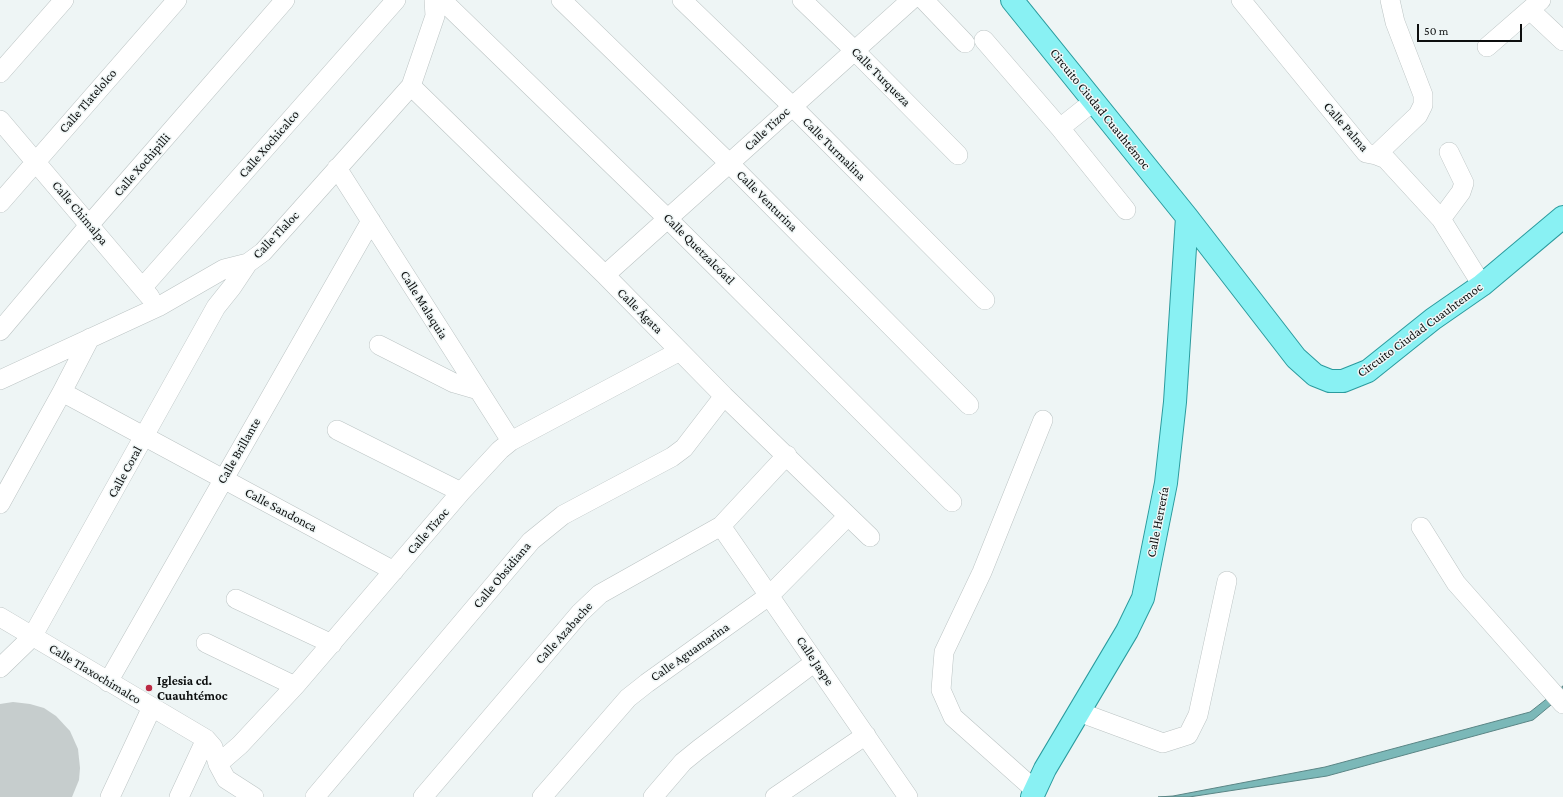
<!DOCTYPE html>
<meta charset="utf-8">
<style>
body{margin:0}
#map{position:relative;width:1563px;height:797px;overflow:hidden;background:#eef5f5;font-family:"Crimson Pro",serif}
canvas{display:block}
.scale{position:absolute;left:1417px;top:24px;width:105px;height:18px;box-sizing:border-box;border:2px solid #0d0f0f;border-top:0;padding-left:5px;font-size:12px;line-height:14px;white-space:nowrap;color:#0d0f0f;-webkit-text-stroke:3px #eef5f5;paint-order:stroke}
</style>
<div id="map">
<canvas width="1563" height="797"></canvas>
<div class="scale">50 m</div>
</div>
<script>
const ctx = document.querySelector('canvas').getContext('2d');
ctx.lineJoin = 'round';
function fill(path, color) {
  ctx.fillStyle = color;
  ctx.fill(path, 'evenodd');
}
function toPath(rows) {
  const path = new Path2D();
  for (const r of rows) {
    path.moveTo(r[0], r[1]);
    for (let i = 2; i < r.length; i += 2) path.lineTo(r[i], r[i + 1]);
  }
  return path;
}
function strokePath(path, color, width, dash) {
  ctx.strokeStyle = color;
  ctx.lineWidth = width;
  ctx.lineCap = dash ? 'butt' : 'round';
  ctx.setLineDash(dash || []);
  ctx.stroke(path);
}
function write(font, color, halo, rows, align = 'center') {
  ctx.font = font + ' "Crimson Pro",serif';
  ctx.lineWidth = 3;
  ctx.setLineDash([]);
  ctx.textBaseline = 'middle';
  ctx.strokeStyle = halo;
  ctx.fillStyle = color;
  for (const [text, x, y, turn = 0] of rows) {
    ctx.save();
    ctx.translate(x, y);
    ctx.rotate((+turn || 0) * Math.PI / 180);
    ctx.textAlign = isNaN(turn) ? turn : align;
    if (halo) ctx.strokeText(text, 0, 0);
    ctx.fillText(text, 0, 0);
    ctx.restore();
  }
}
const water = toPath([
 [1563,686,1563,695,1533,720,1327,776,1189,797,1158,797,1173,796,1325,767,1530,712,1563,686]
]);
fill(water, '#7bb8b8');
strokePath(water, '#5a8585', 1);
fill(toPath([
 [13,702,30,704,44,708,56,716,70,731,78,749,80,768,79,780,72,797,0,797,0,704]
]), '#c6cdcd');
const minor = toPath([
 [442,0,668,219,952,502],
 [561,0,730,164,969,405],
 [682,0,792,106,985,300],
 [802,0,854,50,958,155],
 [924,0,965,43],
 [1241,0,1366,153,1376,155,1386,159,1441,219,1482,285],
 [1530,10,1563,41],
 [984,40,1060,128,1126,210],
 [1487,47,1541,0],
 [0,73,64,0],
 [411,86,605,275,724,396,870,537],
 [0,120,150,297],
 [1060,128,1094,101],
 [1376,155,1418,115,1423,105,1423,95,1395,22,1390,0],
 [337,168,511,441],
 [0,203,177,0],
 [1441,219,1461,192,1464,183,1449,152],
 [605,275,911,0],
 [143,287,396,0],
 [0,331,90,224,285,0],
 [379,345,454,383,478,390],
 [0,380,158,307,224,269,248,263,263,252,411,86,435,16,434,0],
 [62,392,394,571],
 [337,430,461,492],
 [0,504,62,392,90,338],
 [721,526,908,797],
 [1421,527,1456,583,1563,704],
 [236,599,332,644],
 [0,617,206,739,213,747,218,764,226,779,254,797],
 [206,643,295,686],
 [0,668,32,637,216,307,232,287,248,263],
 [108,682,371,221],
 [1079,712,1163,743,1188,735,1198,715,1227,581],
 [218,764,240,745,295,686,461,492,500,450,511,441,680,351],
 [1035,790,953,717,941,690,944,652,982,572,1043,420],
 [110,797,152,707],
 [179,797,206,739],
 [315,797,531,541,563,515,672,457,684,448,724,396],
 [423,797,580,613,600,594,721,526,787,455],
 [542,797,628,698,647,683,770,595,848,516],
 [653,797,683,762,699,749,815,662],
 [775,797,866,735]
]);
const major = toPath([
 [1012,0,1187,217,1296,358,1315,375,1330,381,1343,381,1368,371,1433,319,1482,285,1563,217],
 [1032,797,1045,769,1127,631,1143,598,1166,483,1175,402,1187,217]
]);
strokePath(minor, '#bbc3c3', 20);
strokePath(major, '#2b9b9e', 24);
strokePath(minor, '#fff', 19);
strokePath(major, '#89f1f3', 22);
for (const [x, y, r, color] of [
 [149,688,4,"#bb2943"]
]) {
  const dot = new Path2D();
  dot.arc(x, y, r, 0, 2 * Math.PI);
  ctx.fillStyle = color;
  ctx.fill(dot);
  strokePath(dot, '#eef5f5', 1.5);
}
write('13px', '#0d0f0f', '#eef5f5', [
 ["Calle Turqueza",881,77,45],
 ["Calle Tlatelolco",88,101,-49],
 ["Circuito Ciudad Cuauhtémoc",1100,109,51],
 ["Calle Palma",1346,127,49],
 ["Calle Tizoc",767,129,-43],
 ["Calle Xochicalco",269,144,-49],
 ["Calle Turmalina",834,149,45],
 ["Calle Xochipilli",142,165,-49],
 ["Calle Venturina",767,201,45],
 ["Calle Chimalpa",80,213,50],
 ["Calle Tlaloc",276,235,-46],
 ["Calle Quetzalcóatl",699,249,45],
 ["Calle Malaquia",424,305,58],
 ["Calle Ágata",640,311,45],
 ["Circuito Ciudad Cuauhtemoc",1420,330,-36],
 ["Calle Brillante",239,451,-60],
 ["Calle Coral",125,472,-61],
 ["Calle Sandonca",281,510,28],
 ["Calle Herrería",1158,522,-79],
 ["Calle Tizoc",428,531,-49],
 ["Calle Obsidiana",502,575,-50],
 ["Calle Azabache",564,633,-48],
 ["Calle Aguamarina",690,652,-35],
 ["Calle Jaspe",815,661,56],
 ["Calle Tlaxochimalco",95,674,31]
]);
write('bold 13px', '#0d0f0f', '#eef5f5', [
 ["Iglesia cd.",157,681],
 ["Cuauhtémoc",157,696]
], 'left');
</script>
